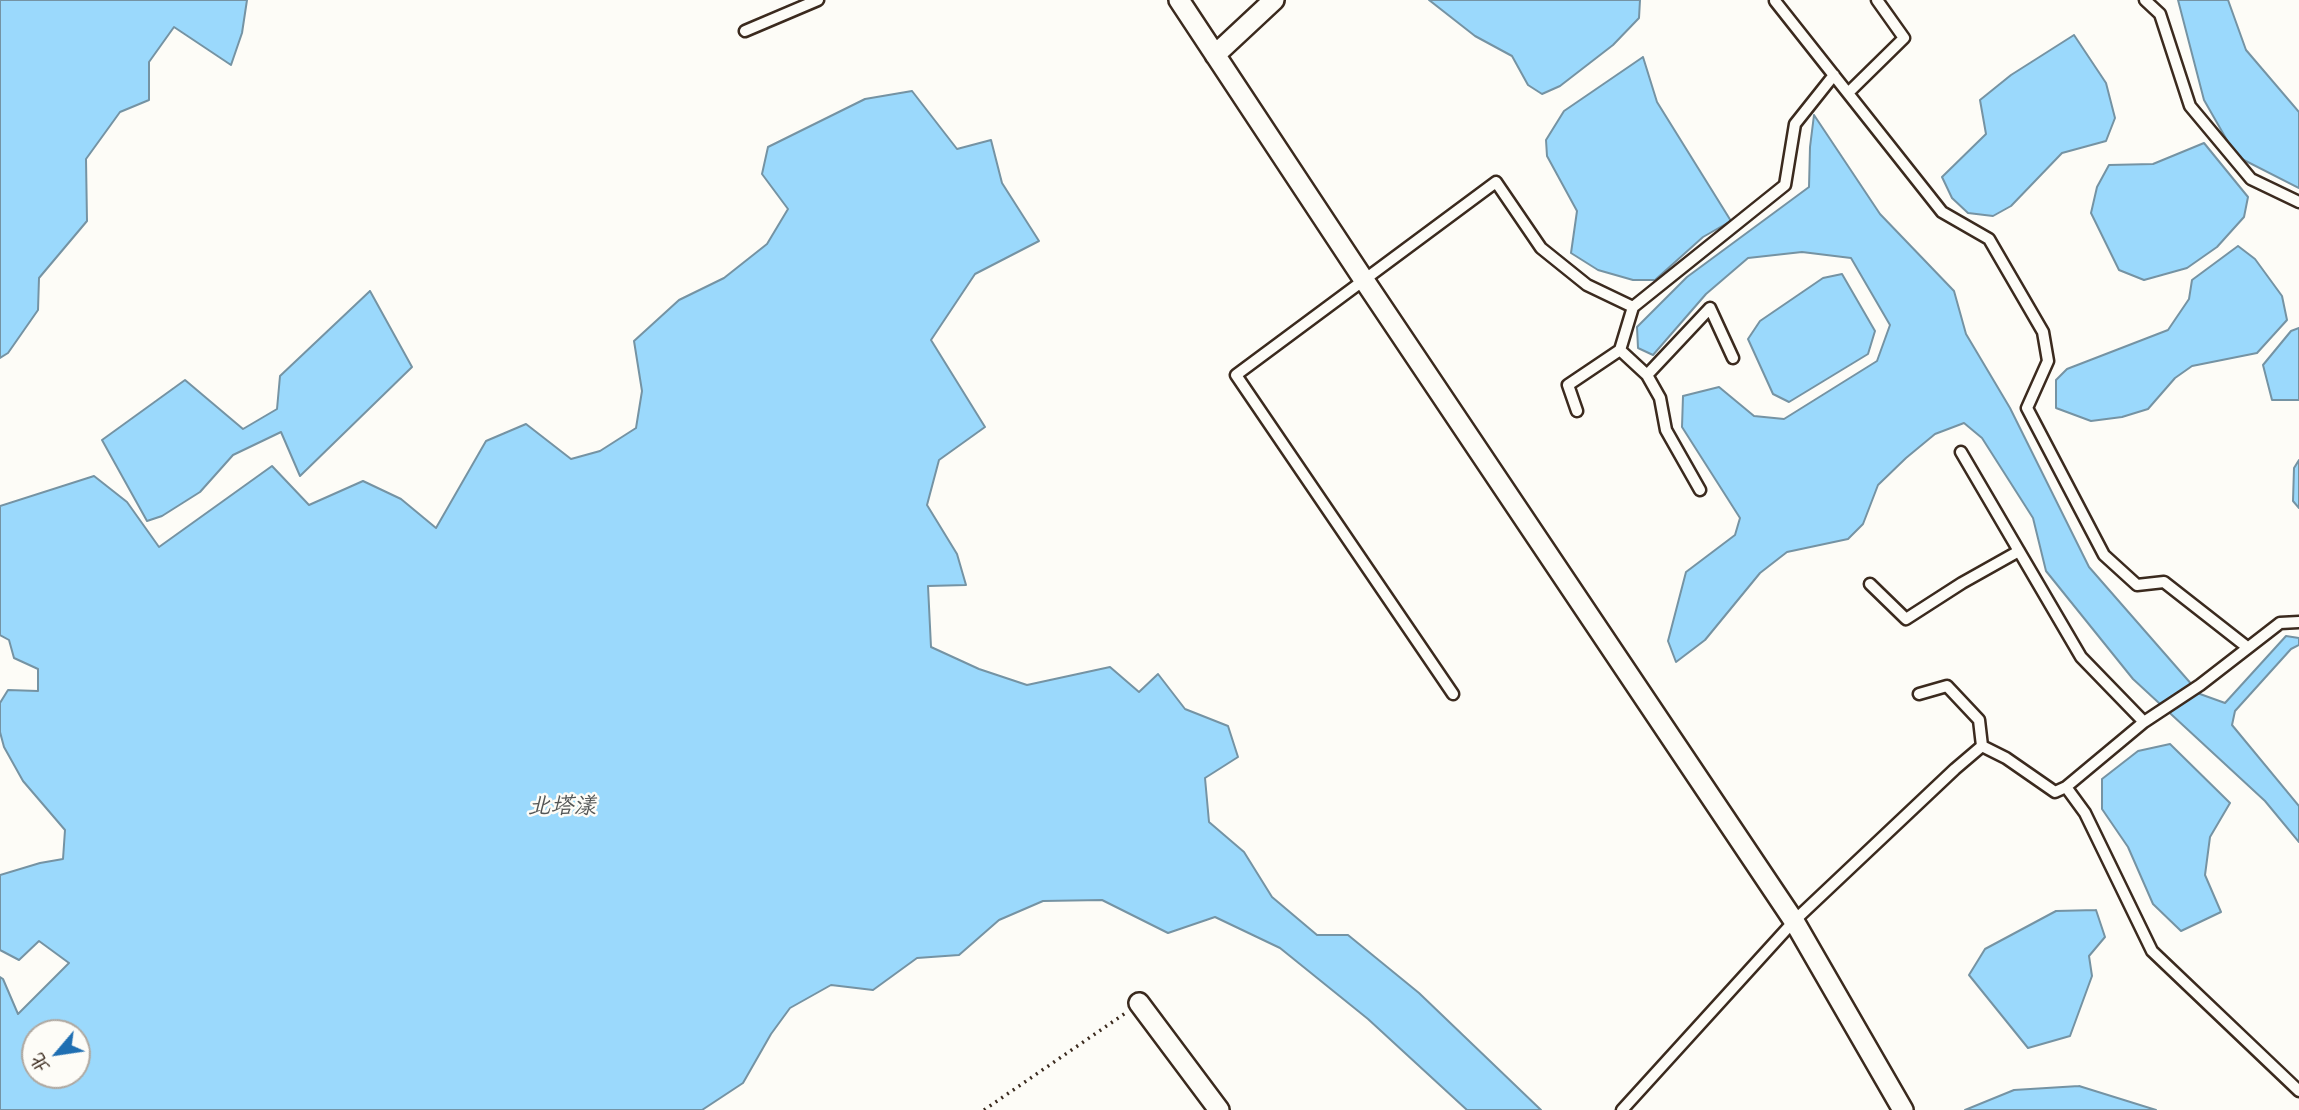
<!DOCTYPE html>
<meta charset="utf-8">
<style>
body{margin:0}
#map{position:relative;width:2299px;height:1110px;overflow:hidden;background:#fdfcf7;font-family:Mali,"LXGW WenKai TC",sans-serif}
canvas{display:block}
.north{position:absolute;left:21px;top:1019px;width:70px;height:70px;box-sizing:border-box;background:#fdfcf7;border:2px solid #afa8a0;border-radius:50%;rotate:241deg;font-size:19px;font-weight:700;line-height:28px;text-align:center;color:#3b2a1e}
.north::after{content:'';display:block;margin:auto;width:24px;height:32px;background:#1f6fb2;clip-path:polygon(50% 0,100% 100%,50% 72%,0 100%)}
</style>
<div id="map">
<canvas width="2299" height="1110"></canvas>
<div class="north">北</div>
</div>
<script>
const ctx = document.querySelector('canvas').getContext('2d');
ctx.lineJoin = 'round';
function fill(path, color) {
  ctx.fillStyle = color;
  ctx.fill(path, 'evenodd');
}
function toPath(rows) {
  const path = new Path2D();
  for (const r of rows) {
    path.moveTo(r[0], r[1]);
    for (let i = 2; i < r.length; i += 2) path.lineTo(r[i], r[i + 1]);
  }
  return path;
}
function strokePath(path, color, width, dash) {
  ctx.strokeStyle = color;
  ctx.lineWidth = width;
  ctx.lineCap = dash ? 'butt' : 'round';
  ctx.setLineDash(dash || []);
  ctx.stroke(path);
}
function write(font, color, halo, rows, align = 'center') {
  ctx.font = font + ' Mali,"LXGW WenKai TC",sans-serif';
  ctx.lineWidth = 5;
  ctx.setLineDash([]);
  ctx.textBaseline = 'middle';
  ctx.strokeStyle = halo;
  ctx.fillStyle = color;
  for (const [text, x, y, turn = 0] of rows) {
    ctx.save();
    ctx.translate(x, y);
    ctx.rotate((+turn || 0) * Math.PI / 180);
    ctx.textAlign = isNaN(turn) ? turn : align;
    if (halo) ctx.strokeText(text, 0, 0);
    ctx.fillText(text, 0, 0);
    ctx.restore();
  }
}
const water = toPath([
 [0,0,247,0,242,33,231,65,174,27,149,62,149,100,120,112,86,159,87,221,39,278,38,310,8,353,0,358,0,0],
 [1429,0,1640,0,1639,18,1613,45,1560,86,1542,94,1528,85,1512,56,1475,36,1429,0],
 [2178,0,2228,0,2246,50,2299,112,2299,188,2236,156,2204,100,2178,0],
 [2074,35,2106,83,2115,118,2106,141,2062,153,2011,206,1993,216,1968,213,1952,198,1942,177,1986,134,1980,100,2011,75,2074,35],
 [1643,57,1657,102,1731,221,1703,237,1655,280,1633,280,1598,270,1571,253,1577,211,1547,156,1546,140,1564,111,1643,57],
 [912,91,957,149,991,140,1002,183,1039,241,975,274,931,340,985,427,939,460,927,505,957,554,966,585,928,586,931,647,979,669,1027,685,1110,667,1139,692,1158,674,1185,709,1228,726,1238,757,1205,778,1209,822,1244,852,1272,897,1317,935,1348,935,1419,993,1541,1110,1467,1110,1368,1019,1280,948,1215,917,1168,933,1102,900,1043,901,999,920,959,955,917,958,873,990,831,985,790,1008,771,1034,743,1083,702,1110,0,1110,0,977,3,979,18,1014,69,963,39,941,19,960,0,950,0,875,40,863,63,859,65,830,23,781,4,747,0,732,0,703,8,690,38,691,38,669,14,658,9,640,0,635,0,506,94,476,127,502,159,547,272,466,309,505,363,481,401,499,436,528,486,441,526,424,571,459,600,451,636,428,642,391,634,341,679,300,724,278,767,244,788,209,762,174,768,147,865,99,912,91],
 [35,1033,77,1033,77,1075,35,1075,35,1033],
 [1814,115,1880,214,1954,291,1966,334,2010,408,2089,567,2200,694,2225,703,2286,636,2299,638,2299,645,2291,649,2235,711,2232,725,2299,806,2299,842,2265,801,2133,679,2046,571,2033,518,1982,438,1964,423,1935,434,1906,458,1878,485,1863,524,1848,539,1787,552,1760,573,1705,640,1676,662,1668,641,1686,572,1735,535,1740,518,1682,427,1683,396,1719,387,1754,416,1784,419,1877,361,1890,325,1851,258,1802,252,1748,258,1706,294,1653,355,1638,348,1637,327,1687,277,1809,187,1810,147,1814,115],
 [2204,143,2248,197,2244,217,2217,247,2187,268,2144,280,2119,270,2091,213,2097,187,2109,165,2153,164,2204,143],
 [2238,246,2255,259,2282,296,2287,320,2257,353,2192,366,2175,378,2148,409,2122,417,2091,421,2056,408,2056,380,2067,369,2168,330,2189,299,2192,280,2238,246],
 [1842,274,1875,331,1868,354,1789,402,1773,394,1748,339,1760,321,1823,278,1842,274],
 [370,291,412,367,300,476,281,432,233,455,200,492,162,516,147,521,102,440,185,380,243,429,277,409,280,376,370,291],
 [2299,328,2299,400,2272,400,2263,365,2291,331,2299,328],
 [2299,460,2299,508,2293,501,2294,468,2299,460],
 [2170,744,2230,803,2210,837,2205,875,2221,912,2181,931,2153,904,2128,847,2102,809,2102,779,2138,751,2170,744],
 [2096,910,2105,937,2089,956,2092,976,2070,1036,2028,1048,1969,975,1985,949,2056,911,2096,910],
 [2079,1086,2156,1110,1965,1110,2014,1090,2079,1086]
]);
fill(water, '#9bd9fc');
strokePath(water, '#7593a3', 2);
const service = toPath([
 [2145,0,2160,14,2190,106,2251,179,2299,202],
 [1775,1,1942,212,1989,239,2043,332,2048,361,2027,408,2104,555,2137,585,2164,582,2247,647],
 [745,31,818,0],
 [1848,93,1904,38,1877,0],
 [1620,350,1647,375,1660,398,1666,430,1700,490],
 [1647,375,1710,308,1733,358],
 [1577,411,1568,385,1620,350,1633,307,1785,185,1795,124,1834,75],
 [1961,452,2081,657,2144,722],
 [1870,584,1906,619,1962,583,2019,551],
 [2299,622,2280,623,2200,685,2144,722,2066,787,2085,813,2152,951,2299,1091],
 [1453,694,1236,375,1496,182,1541,248,1587,285,1633,307],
 [1919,694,1947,686,1979,720,1982,746],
 [1622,1110,1794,921,1955,769,1982,746,2006,758,2055,792,2066,787]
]);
const minor = toPath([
 [1179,0,1364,280,1794,921,1903,1110],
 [1215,55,1274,0],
 [1139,1003,1219,1110]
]);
strokePath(service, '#3b2a1e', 15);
strokePath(minor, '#3b2a1e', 24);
strokePath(toPath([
 [984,1110,1127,1012]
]), '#3b2a1e', 3.5, [2, 5]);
strokePath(service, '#fdfcf7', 10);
strokePath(minor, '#fdfcf7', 19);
write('italic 23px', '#535656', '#fdfcf7', [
 ["北塔漾",562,806]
]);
</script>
